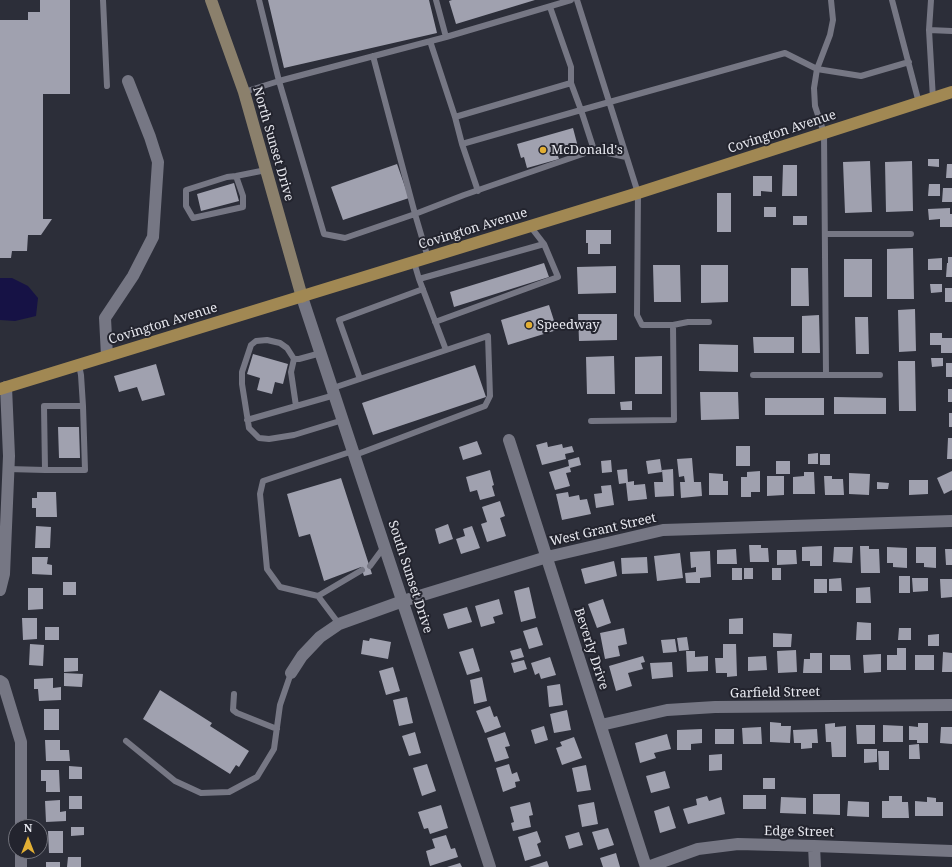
<!DOCTYPE html>
<style>
body{margin:0}
#map{position:relative;width:952px;height:867px;overflow:hidden;background:#2c2e39;font-family:"Noto Serif",serif}
canvas{display:block}
.north{position:absolute;left:8px;top:819px;width:40px;height:40px;box-sizing:border-box;background:#23242e;border:1px solid #71727b;border-radius:50%;rotate:0deg;font-size:11px;font-weight:700;line-height:16px;text-align:center;color:#e7e8ef}
.north::after{content:'';display:block;margin:auto;width:14px;height:18px;background:#e2af34;clip-path:polygon(50% 0,100% 100%,50% 72%,0 100%)}
</style>
<div id="map">
<canvas width="952" height="867"></canvas>
<div class="north">N</div>
</div>
<script>
const ctx = document.querySelector('canvas').getContext('2d');
ctx.lineJoin = 'round';
function fill(path, color) {
  ctx.fillStyle = color;
  ctx.fill(path, 'evenodd');
}
function toPath(rows) {
  const path = new Path2D();
  for (const r of rows) {
    path.moveTo(r[0], r[1]);
    for (let i = 2; i < r.length; i += 2) path.lineTo(r[i], r[i + 1]);
  }
  return path;
}
function strokePath(path, color, width, dash) {
  ctx.strokeStyle = color;
  ctx.lineWidth = width;
  ctx.lineCap = dash ? 'butt' : 'round';
  ctx.setLineDash(dash || []);
  ctx.stroke(path);
}
function write(font, color, halo, rows, align = 'center') {
  ctx.font = font + ' "Noto Serif",serif';
  ctx.lineWidth = 4;
  ctx.setLineDash([]);
  ctx.textBaseline = 'middle';
  ctx.strokeStyle = halo;
  ctx.fillStyle = color;
  for (const [text, x, y, turn = 0] of rows) {
    ctx.save();
    ctx.translate(x, y);
    ctx.rotate((+turn || 0) * Math.PI / 180);
    ctx.textAlign = isNaN(turn) ? turn : align;
    if (halo) ctx.strokeText(text, 0, 0);
    ctx.fillText(text, 0, 0);
    ctx.restore();
  }
}
fill(toPath([
 [0,278,12,278,28,286,38,298,36,316,15,321,0,320]
]), '#161245');
fill(toPath([
 [40,0,70,0,70,94,43,94,43,219,52,219,41,235,28,235,27,251,12,251,11,258,0,258,0,20,28,20,28,12,40,12],
 [268,0,429,0,437,33,284,68],
 [452,0,535,0,456,24,449,1],
 [573,128,578,147,557,153,559,159,527,168,524,157,521,158,517,144],
 [928,159,939,159,939,167,928,166],
 [870,161,872,212,845,213,843,162],
 [912,161,913,211,886,212,885,162],
 [397,164,409,198,343,220,331,187],
 [947,164,952,164,952,178,946,178],
 [783,165,797,165,797,196,782,196],
 [753,176,772,176,772,192,761,191,761,196,753,196],
 [234,183,239,201,201,211,197,194],
 [929,184,940,184,940,196,928,196],
 [943,188,952,188,952,202,942,202],
 [717,193,731,193,731,232,717,232],
 [764,207,776,207,776,217,764,217],
 [950,208,950,214,952,214,952,227,940,227,940,219,929,220,928,209],
 [793,216,807,216,807,225,793,225],
 [586,230,611,230,611,244,600,244,600,254,588,254,588,243,586,243],
 [913,248,914,299,887,299,887,249],
 [948,257,952,257,952,263,948,263],
 [942,258,942,270,928,270,928,259],
 [844,259,872,259,872,297,844,297],
 [544,263,549,277,454,307,450,292],
 [947,263,952,263,952,277,946,277],
 [653,265,680,265,681,302,654,302],
 [701,265,728,265,728,302,701,303],
 [616,266,616,293,578,294,577,267],
 [791,268,808,268,809,306,791,306],
 [930,284,942,284,942,292,931,293],
 [945,288,952,288,952,302,945,302],
 [549,305,557,330,508,345,501,320],
 [915,309,916,351,899,352,898,310],
 [578,314,617,314,617,340,579,341],
 [819,315,820,353,802,353,802,316],
 [855,317,868,317,869,354,856,354],
 [930,333,942,333,942,338,952,338,952,353,941,353,941,345,930,345],
 [753,337,794,337,794,353,754,353],
 [699,344,738,345,738,372,699,371],
 [253,354,288,364,283,384,275,382,272,394,257,390,260,378,247,374],
 [614,356,615,394,587,394,586,357],
 [662,356,662,394,635,394,635,357],
 [931,358,943,358,943,366,932,367],
 [898,361,915,361,916,411,899,411],
 [946,363,952,363,952,377,946,377],
 [156,364,165,395,142,401,137,387,119,392,114,376],
 [475,365,486,397,373,435,362,403],
 [948,389,952,389,952,402,948,402],
 [700,392,738,392,739,419,701,420],
 [834,397,886,398,886,414,834,414],
 [765,398,824,398,824,415,765,415],
 [632,401,632,410,621,410,620,402],
 [949,413,952,413,952,427,949,427],
 [58,427,79,427,80,458,59,458],
 [948,438,952,438,952,459,947,459],
 [477,441,482,454,463,460,459,447],
 [547,442,548,447,562,444,563,448,572,446,574,452,565,454,566,459,542,465,536,445],
 [736,446,750,446,750,466,736,466],
 [818,453,818,464,808,464,808,454],
 [820,454,830,454,830,465,820,465],
 [579,457,581,465,570,468,571,472,566,473,570,486,555,490,549,472,569,466,568,460],
 [692,458,694,482,701,482,702,496,681,498,680,482,685,482,684,476,679,477,677,459],
 [660,459,662,472,648,474,646,461],
 [611,460,612,472,602,473,601,461],
 [776,461,790,461,790,474,776,474],
 [627,469,628,482,634,481,634,485,645,484,647,499,628,501,626,483,619,484,617,470],
 [673,469,674,496,655,497,654,482,663,482,662,470],
 [490,470,494,485,492,486,495,496,480,500,477,490,470,492,466,477],
 [760,471,760,492,751,492,751,497,741,497,741,477,747,477,747,472],
 [952,471,952,490,944,494,937,478],
 [804,472,814,472,815,494,793,494,793,477,804,476],
 [709,473,723,474,723,481,728,481,728,495,709,495],
 [849,473,870,474,869,495,849,494],
 [767,476,784,476,784,495,767,496],
 [824,476,832,476,832,479,843,479,844,495,825,495],
 [341,478,372,574,364,576,361,567,324,581,310,534,299,537,287,494],
 [909,480,928,480,928,494,909,495],
 [877,482,889,483,888,489,877,489],
 [611,485,614,505,596,508,594,494,602,493,601,486],
 [37,492,56,492,57,517,36,517,36,508,32,508,32,498,37,498],
 [568,492,569,497,579,495,580,500,587,499,591,514,562,520,556,494],
 [500,501,505,516,500,518,506,536,487,542,481,524,487,522,482,507],
 [448,524,453,539,439,544,435,529],
 [36,526,51,527,50,548,35,548],
 [472,526,480,548,461,554,456,539,465,536,463,529],
 [749,545,761,545,761,548,768,548,769,562,750,562],
 [822,546,822,566,810,566,810,561,802,561,802,547],
 [860,546,869,546,869,549,879,549,880,573,861,573],
 [834,547,853,547,852,563,833,562],
 [887,547,907,548,907,568,893,567,893,563,887,563],
 [916,547,936,547,936,568,924,567,924,563,916,563],
 [736,549,737,564,717,564,717,550],
 [945,549,952,549,952,565,946,565],
 [777,550,796,550,797,564,777,565],
 [710,551,711,577,700,578,700,583,686,583,685,573,696,572,696,567,691,568,690,552],
 [680,553,683,578,657,581,654,556],
 [32,557,48,557,47,564,52,565,52,575,32,574],
 [647,557,648,573,622,574,621,558],
 [614,561,617,576,585,584,581,569],
 [732,568,742,568,742,580,732,580],
 [744,568,753,568,753,579,744,579],
 [772,568,781,568,781,580,772,580],
 [899,576,910,576,910,593,899,593],
 [841,578,842,591,829,591,829,579],
 [912,578,928,578,928,591,913,592],
 [814,579,827,579,827,593,814,593],
 [940,579,952,579,952,597,941,598],
 [63,582,76,582,76,595,63,595],
 [529,587,536,618,521,622,514,591],
 [870,587,871,603,856,603,856,588],
 [28,588,43,588,43,609,28,610],
 [499,599,503,614,493,617,495,623,481,627,475,606],
 [603,599,611,623,597,628,588,604],
 [467,607,472,622,448,629,443,614],
 [22,618,37,618,37,639,23,640],
 [743,618,743,634,729,634,729,619],
 [857,622,871,623,871,640,856,640],
 [45,627,59,627,59,640,45,640],
 [537,627,543,645,529,649,523,631],
 [624,628,627,644,618,646,620,656,605,659,600,633],
 [899,628,911,628,911,640,898,640],
 [773,633,792,634,791,647,773,647],
 [939,634,939,646,928,646,928,635],
 [687,637,689,650,679,651,677,638],
 [370,638,391,642,388,659,361,654,363,640,369,641],
 [675,639,677,652,663,653,661,640],
 [30,644,44,645,43,666,29,665],
 [723,644,736,644,737,676,727,677,727,673,716,673,715,658,723,658],
 [473,648,480,671,467,675,459,652],
 [521,648,524,657,513,660,510,651],
 [897,648,906,648,906,670,887,670,887,655,897,655],
 [796,650,797,672,778,673,777,651],
 [686,651,695,651,695,657,708,656,708,671,687,672],
 [943,652,952,653,952,672,942,672],
 [810,653,822,653,822,673,803,673,804,659,810,659],
 [881,654,881,672,864,673,863,655],
 [830,655,850,655,851,670,830,670],
 [915,655,934,655,934,670,915,670],
 [643,656,645,662,641,663,643,669,628,673,632,686,616,691,609,666],
 [766,656,767,670,748,671,748,657],
 [550,657,556,675,541,679,539,673,535,675,531,663],
 [64,658,78,658,78,671,64,672],
 [524,660,527,669,514,673,511,663],
 [672,662,673,677,652,679,650,663],
 [393,667,400,691,386,695,379,671],
 [64,673,83,674,82,687,64,686],
 [482,677,487,701,474,704,470,680],
 [53,678,53,688,61,687,61,700,39,701,38,689,34,689,34,679],
 [560,684,563,705,549,707,547,686],
 [160,690,212,723,210,726,249,751,239,767,236,765,230,774,143,719],
 [407,697,413,723,399,726,393,700],
 [490,706,494,717,497,716,501,727,485,733,476,711],
 [44,709,59,709,59,730,44,730],
 [567,710,571,730,554,733,550,714],
 [770,722,781,723,781,726,791,726,790,743,770,742],
 [835,723,835,727,846,726,846,757,832,757,831,742,826,742,825,724],
 [918,723,928,723,928,743,917,743,917,740,909,740,909,726,918,727],
 [856,725,875,725,875,744,857,744],
 [883,725,903,726,903,742,883,742],
 [544,726,548,740,535,744,531,730],
 [761,727,762,744,743,744,742,728],
 [941,727,952,727,952,744,940,743],
 [702,729,702,743,691,744,691,750,677,750,677,730],
 [715,729,734,729,734,744,715,744],
 [817,729,818,743,812,743,812,748,801,749,801,743,794,743,793,730],
 [415,732,421,753,409,756,402,736],
 [505,732,510,746,505,747,509,758,495,762,487,738],
 [667,734,671,749,654,753,656,758,640,763,635,743],
 [574,737,582,758,562,765,556,748,562,746,560,742],
 [45,740,60,740,60,750,69,750,70,761,46,761],
 [919,744,920,759,909,759,909,745],
 [864,749,877,749,877,762,864,763],
 [878,751,889,751,889,770,879,770],
 [722,754,722,770,709,771,709,755],
 [427,764,436,791,422,796,413,768],
 [509,764,512,774,517,772,520,781,515,782,516,787,503,792,496,768],
 [586,765,591,790,577,792,572,768],
 [69,766,82,767,82,779,69,779],
 [41,770,59,770,60,792,46,792,46,781,41,781],
 [665,771,670,788,651,793,646,776],
 [763,778,775,778,775,789,763,789],
 [813,794,840,794,840,815,813,814],
 [743,795,766,795,766,809,743,809],
 [69,796,82,796,82,809,69,809],
 [707,796,709,801,721,797,725,814,688,824,683,809,697,805,696,799],
 [889,796,902,796,902,802,908,802,909,818,882,818,882,801,889,801],
 [781,797,806,798,806,814,780,813],
 [927,797,936,798,936,802,943,802,943,816,915,816,915,801,927,802],
 [60,800,60,812,66,811,66,821,46,822,45,801],
 [848,801,869,802,869,817,847,816],
 [530,802,533,815,529,816,531,827,513,831,511,823,514,822,510,807],
 [594,802,598,824,582,827,578,805],
 [441,805,448,828,430,834,428,828,424,829,418,812],
 [669,806,676,828,660,833,654,811],
 [71,827,84,827,84,835,71,836],
 [608,828,614,845,598,850,592,832],
 [48,831,63,831,63,853,49,853],
 [537,831,541,842,537,844,541,856,525,861,518,837],
 [579,832,583,845,569,849,565,836],
 [446,835,451,849,455,848,458,857,430,866,426,851,435,848,432,839],
 [616,853,620,867,603,867,600,858],
 [68,857,81,857,81,867,67,867],
 [547,861,549,867,529,867],
 [46,862,60,862,60,867,46,867],
 [460,863,462,867,447,867]
]), '#a0a1af');
strokePath(toPath([
 [103,0,107,86],
 [259,0,279,81,324,234,345,238,415,214,428,258],
 [436,0,446,37],
 [577,0,638,193,637,315,642,325,673,325,688,322,709,322],
 [892,0,919,103],
 [931,0,929,30,933,99],
 [550,7,571,67,571,83],
 [929,30,952,31],
 [430,41,455,117],
 [373,56,415,214,464,195,594,150,626,157],
 [244,92,279,81,446,37,571,0],
 [462,144,581,110,571,83,455,117,462,144,478,191],
 [594,150,581,110,785,53,817,69,861,76,909,62],
 [236,176,243,196,243,207,193,218,186,206,186,190,227,177,236,176,266,170],
 [825,234,911,234],
 [414,262,419,279,446,350],
 [419,279,544,244],
 [435,322,558,277,544,244,530,226],
 [321,353,299,359,294,359,287,348,280,343,267,340,256,341,251,345,242,372,242,384,249,428,259,438,269,439,294,435,343,420],
 [294,359,291,372,296,406],
 [753,375,880,375],
 [826,375,824,133,815,106,814,88,817,69,830,35,833,20,831,0],
 [360,379,339,320,423,289],
 [333,388,488,336,490,396,485,406,355,455],
 [247,420,335,395],
 [591,421,674,420,673,325],
 [8,469,45,470,44,406,83,406,81,375,79,365],
 [45,470,85,470,83,406],
 [370,566,384,547],
 [318,596,362,570],
 [339,624,318,596,280,587,267,569,260,494,263,481,353,451],
 [234,694,233,710,237,713,277,729],
 [126,741,175,781,201,793,229,792,257,777,274,749,280,705,291,673]
]), '#767784', 6);
strokePath(toPath([
 [302,297,473,815,490,867],
 [107,356,105,318,133,276,153,237,158,162,150,137,128,81],
 [509,440,646,867],
 [0,590,4,574,9,456,6,387],
 [291,673,302,656,320,637,339,624,403,601,547,557,663,530,952,521],
 [0,681,3,683,21,742,21,827],
 [601,725,667,710,715,707,952,705],
 [814,846,815,867],
 [21,851,21,867],
 [648,867,698,849,738,844,814,846,952,851]
]), '#767784', 12);
strokePath(toPath([
 [211,0,244,92,302,297]
]), '#8b806c', 12);
strokePath(toPath([
 [0,389,638,193,952,92]
]), '#a18853', 12);
for (const [x, y, r, color] of [
 [543,150,4,"#e2af34"],
 [529,325,4,"#e2af34"]
]) {
  const dot = new Path2D();
  dot.arc(x, y, r, 0, 2 * Math.PI);
  ctx.fillStyle = color;
  ctx.fill(dot);
  strokePath(dot, '#23242e', 1.5);
}
write('13px', '#e7e8ef', '#23242e', [
 ["Covington Avenue",782,132,-18],
 ["North Sunset Drive",273,144,74],
 ["Covington Avenue",473,229,-17],
 ["Covington Avenue",163,324,-17],
 ["West Grant Street",603,530,-13],
 ["South Sunset Drive",410,577,72],
 ["Beverly Drive",591,649,72],
 ["Garfield Street",775,693,-1],
 ["Edge Street",799,832,1]
]);
write('13px', '#e7e8ef', '#23242e', [
 ["McDonald's",551,150],
 ["Speedway",537,325]
], 'left');
</script>
